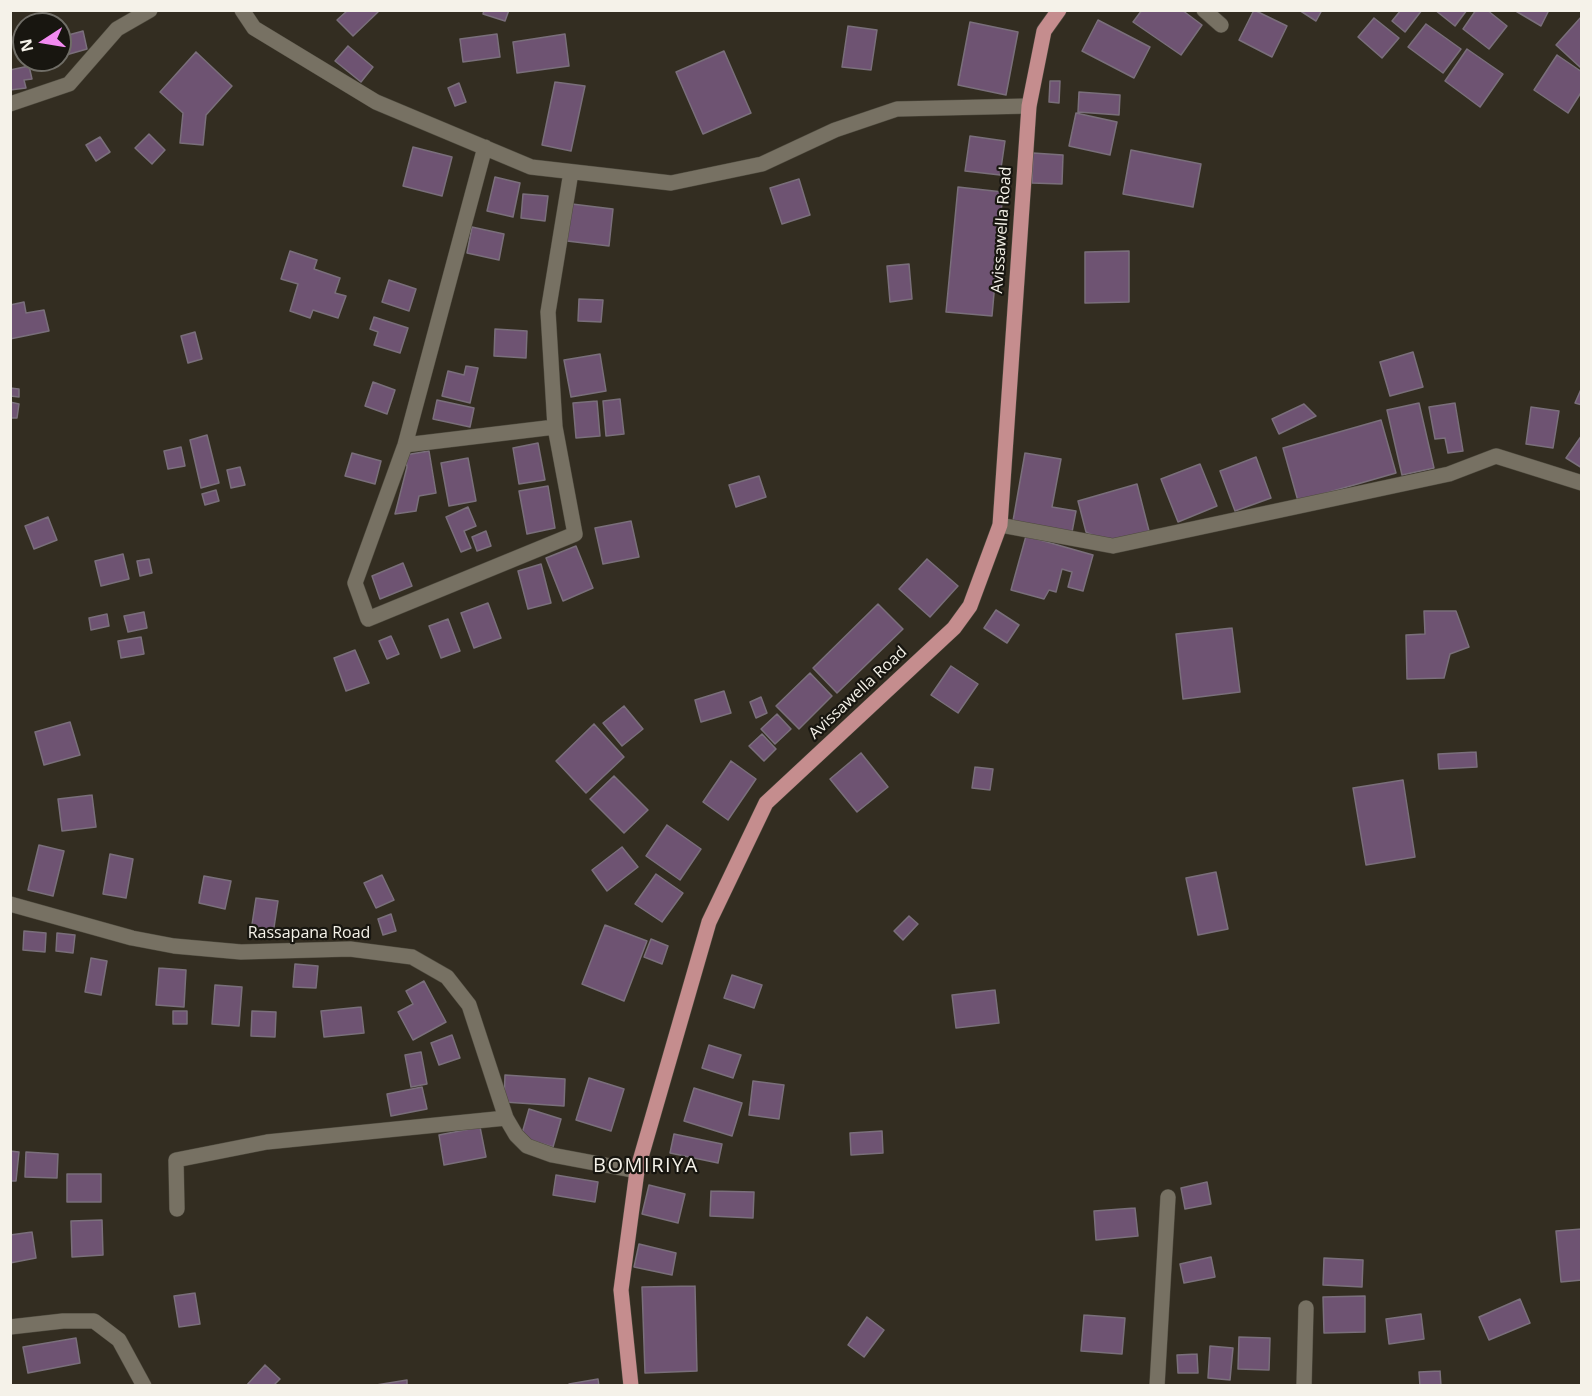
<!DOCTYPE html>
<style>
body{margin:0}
#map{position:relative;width:1592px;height:1396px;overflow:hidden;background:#332d21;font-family:"Open Sans",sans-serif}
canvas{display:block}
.frame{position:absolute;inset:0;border:12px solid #f5f2e9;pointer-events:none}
.north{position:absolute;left:12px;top:12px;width:60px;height:60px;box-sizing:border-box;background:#181610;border:2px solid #706e67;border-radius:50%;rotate:258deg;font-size:16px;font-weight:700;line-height:24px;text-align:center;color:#f5f2e9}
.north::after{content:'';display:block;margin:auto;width:21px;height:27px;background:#f38af1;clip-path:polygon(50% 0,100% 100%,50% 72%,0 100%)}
</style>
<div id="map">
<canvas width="1592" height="1396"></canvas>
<div class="frame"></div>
<div class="north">N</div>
</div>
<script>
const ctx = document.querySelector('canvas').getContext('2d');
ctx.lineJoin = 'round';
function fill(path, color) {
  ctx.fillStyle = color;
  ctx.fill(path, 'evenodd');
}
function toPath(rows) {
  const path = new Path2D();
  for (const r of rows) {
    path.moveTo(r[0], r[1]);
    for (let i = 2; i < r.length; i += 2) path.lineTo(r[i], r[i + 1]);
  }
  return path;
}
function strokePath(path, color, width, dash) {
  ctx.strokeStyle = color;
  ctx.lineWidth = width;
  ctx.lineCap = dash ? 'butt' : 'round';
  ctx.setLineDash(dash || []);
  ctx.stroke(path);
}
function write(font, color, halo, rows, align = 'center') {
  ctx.font = font + ' "Open Sans",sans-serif';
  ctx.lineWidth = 4.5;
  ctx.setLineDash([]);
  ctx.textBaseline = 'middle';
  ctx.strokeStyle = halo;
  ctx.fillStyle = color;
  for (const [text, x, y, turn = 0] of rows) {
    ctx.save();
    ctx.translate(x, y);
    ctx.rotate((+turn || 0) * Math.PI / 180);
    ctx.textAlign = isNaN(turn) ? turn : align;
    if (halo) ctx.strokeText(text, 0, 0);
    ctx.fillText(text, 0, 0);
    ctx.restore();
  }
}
const building = toPath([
 [348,10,377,10,378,12,353,36,337,20,348,10],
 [484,10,509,10,505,21,483,14,484,10],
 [1142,10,1182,10,1202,25,1181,55,1133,22,1142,10],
 [1254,10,1287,26,1272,57,1239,40,1254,10],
 [1299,10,1322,10,1316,21,1299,10],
 [1401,10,1422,10,1405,32,1392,21,1401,10],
 [1435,10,1467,10,1455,26,1435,10],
 [1476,10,1487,10,1507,26,1489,49,1463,29,1476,10],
 [1514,10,1549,10,1541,26,1514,10],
 [1582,16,1582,67,1581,68,1556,45,1582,16],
 [1374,18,1399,38,1382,58,1358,37,1374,18],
 [1098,20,1150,47,1134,78,1082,51,1098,20],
 [970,22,1018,32,1006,95,958,85,970,22],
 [1426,24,1461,49,1443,73,1408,47,1426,24],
 [848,26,877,30,871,70,842,67,848,26],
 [83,31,87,49,66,55,61,37,83,31],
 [497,34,500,57,463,62,460,39,497,34],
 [565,34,569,66,517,73,513,42,565,34],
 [348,46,373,67,361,82,335,61,348,46],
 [1467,49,1503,74,1480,107,1445,81,1467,49],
 [724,51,751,113,703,134,676,72,724,51],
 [196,52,232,86,206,115,203,145,180,143,183,113,160,92,196,52],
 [1557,55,1582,72,1582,91,1568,113,1534,90,1557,55],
 [29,66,32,79,24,80,26,88,10,90,10,70,29,66],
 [1050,81,1060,81,1059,103,1049,102,1050,81],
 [555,82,585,86,571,151,542,145,555,82],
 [459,83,466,102,455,106,448,88,459,83],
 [1079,92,1120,95,1119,115,1078,112,1079,92],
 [1076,113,1117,122,1110,155,1069,146,1076,113],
 [149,134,165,150,152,164,135,148,149,134],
 [970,136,1005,141,1000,175,965,171,970,136],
 [100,137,110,152,96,161,86,145,100,137],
 [413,147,452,157,442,196,403,186,413,147],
 [1131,150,1201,164,1193,207,1123,194,1131,150],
 [1033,153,1063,155,1062,184,1032,183,1033,153],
 [495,177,520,183,513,217,487,211,495,177],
 [799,179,810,215,782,224,770,188,799,179],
 [958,187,1003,192,992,316,946,312,958,187],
 [523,194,548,196,545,221,521,218,523,194],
 [572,204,613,209,609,246,567,241,572,204],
 [472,227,504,234,499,260,467,253,472,227],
 [290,251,317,260,314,269,340,278,335,293,346,296,338,318,313,310,310,318,290,311,298,284,281,279,290,251],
 [1129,251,1129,302,1085,303,1085,252,1129,251],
 [909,264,912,299,890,302,887,266,909,264],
 [389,280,416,289,409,311,382,302,389,280],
 [579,299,603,300,601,322,578,321,579,299],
 [24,302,26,313,44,310,49,331,10,339,10,305,24,302],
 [374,317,408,328,400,353,374,345,378,332,370,329,374,317],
 [495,329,527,331,526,358,494,356,495,329],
 [195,332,202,359,188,363,181,336,195,332],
 [1413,352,1423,387,1390,396,1380,362,1413,352],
 [600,354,606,391,571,397,564,360,600,354],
 [466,366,478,368,470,403,442,396,448,371,464,375,466,366],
 [373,382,395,390,387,414,365,406,373,382],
 [1582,387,1582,405,1575,403,1582,387],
 [10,388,19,389,19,397,10,396,10,388],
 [620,399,624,434,606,436,603,401,620,399],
 [437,400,474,408,470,427,433,419,437,400],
 [597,401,600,436,576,438,573,403,597,401],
 [10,402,19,404,17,418,10,418,10,402],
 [1419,403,1434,468,1402,475,1387,410,1419,403],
 [1455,403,1463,451,1448,453,1445,438,1435,439,1429,407,1455,403],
 [1304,404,1316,416,1279,434,1272,419,1304,404],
 [1531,407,1559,411,1553,448,1526,444,1531,407],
 [1381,420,1396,473,1298,501,1283,448,1381,420],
 [207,435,219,483,201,488,190,440,207,435],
 [1582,435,1582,468,1566,458,1582,435],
 [538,443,545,480,519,484,513,448,538,443],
 [181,447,185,466,168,469,164,451,181,447],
 [429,451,436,493,419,496,416,511,395,514,407,467,405,455,429,451],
 [352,453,381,461,375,484,345,476,352,453],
 [1025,453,1061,459,1052,507,1076,511,1072,532,1013,521,1025,453],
 [1256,457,1271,498,1235,511,1220,471,1256,457],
 [468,458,476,501,449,506,441,463,468,458],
 [1200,464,1217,506,1178,522,1161,479,1200,464],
 [240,467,245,485,231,488,227,470,240,467],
 [759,476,766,497,736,507,729,485,759,476],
 [1137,484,1149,531,1113,541,1102,540,1086,532,1078,501,1137,484],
 [548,486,555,528,527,534,519,491,548,486],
 [216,490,219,501,205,505,202,494,216,490],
 [468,507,476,526,464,531,471,548,461,552,446,517,468,507],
 [48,517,57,540,34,549,25,526,48,517],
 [631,521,639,557,603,564,595,528,631,521],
 [486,531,491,546,477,551,472,537,486,531],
 [1026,536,1093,555,1083,591,1068,587,1072,572,1062,569,1056,592,1049,590,1044,599,1011,590,1026,536],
 [576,546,593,588,563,601,546,558,576,546],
 [123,554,129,579,101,586,95,561,123,554],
 [149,559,152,573,140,576,137,561,149,559],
 [927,559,958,586,930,617,899,589,927,559],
 [403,563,412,586,380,599,372,576,403,563],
 [541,564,551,603,528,609,518,571,541,564],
 [488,603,501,638,474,648,461,613,488,603],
 [878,604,903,629,837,693,813,668,878,604],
 [996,610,1019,625,1007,643,984,628,996,610],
 [1424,611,1456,611,1469,647,1450,654,1444,678,1407,679,1406,635,1425,634,1424,611],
 [144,612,147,628,128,632,124,616,144,612],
 [107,614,109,626,91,630,89,618,107,614],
 [448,619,460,651,441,658,429,626,448,619],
 [1232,628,1240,692,1183,699,1176,634,1232,628],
 [391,636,399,654,387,659,379,641,391,636],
 [141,637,144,654,121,658,118,641,141,637],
 [355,650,369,683,346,691,334,658,355,650],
 [951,666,978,684,958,713,931,695,951,666],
 [810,673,832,696,799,729,776,706,810,673],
 [724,691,731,713,701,722,695,700,724,691],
 [761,697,767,713,756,718,750,702,761,697],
 [624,706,643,729,622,746,603,723,624,706],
 [777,714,791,729,775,744,761,729,777,714],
 [70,722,80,755,44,765,35,732,70,722],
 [594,724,624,757,586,793,556,761,594,724],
 [762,734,776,749,764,761,749,746,762,734],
 [1476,752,1477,767,1439,769,1438,754,1476,752],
 [861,753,888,787,857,812,830,779,861,753],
 [731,761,756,779,728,820,703,802,731,761],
 [975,767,993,769,990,790,972,788,975,767],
 [614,776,648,810,624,833,590,799,614,776],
 [1403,780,1415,857,1366,865,1353,788,1403,780],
 [92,795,96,827,62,831,58,799,92,795],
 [667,825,701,849,680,880,646,856,667,825],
 [39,845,64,851,53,896,28,890,39,845],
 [622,847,638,867,607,891,592,870,622,847],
 [110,854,133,859,126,898,103,894,110,854],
 [1216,872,1228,929,1198,935,1186,878,1216,872],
 [656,874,683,893,662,922,635,904,656,874],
 [382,875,394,900,376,908,364,883,382,875],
 [204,876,231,881,225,909,199,903,204,876],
 [256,898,278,901,273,934,251,931,256,898],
 [391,914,396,931,383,935,378,919,391,914],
 [909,916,918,924,903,940,894,931,909,916],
 [605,925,647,941,624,1001,582,984,605,925],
 [24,931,46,933,45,952,23,950,24,931],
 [57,933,75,935,73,953,56,951,57,933],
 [651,939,668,946,662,964,644,957,651,939],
 [91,958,107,961,101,995,85,992,91,958],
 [295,964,318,966,316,988,293,987,295,964],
 [159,968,186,970,184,1007,156,1005,159,968],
 [732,975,762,985,754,1008,724,998,732,975],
 [424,981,446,1022,413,1040,398,1012,413,1004,406,991,424,981],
 [215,985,242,987,239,1026,212,1024,215,985],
 [995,990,999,1023,956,1028,952,995,995,990],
 [361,1007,364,1033,324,1037,321,1011,361,1007],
 [173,1011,187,1011,187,1024,173,1024,173,1011],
 [252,1011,276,1012,275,1037,251,1036,252,1011],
 [452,1035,460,1058,439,1065,431,1043,452,1035],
 [709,1045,741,1055,733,1078,702,1068,709,1045],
 [421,1052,427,1084,411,1087,405,1055,421,1052],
 [505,1075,565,1079,564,1106,504,1102,505,1075],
 [589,1078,624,1089,611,1131,576,1120,589,1078],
 [753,1081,784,1085,779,1119,749,1115,753,1081],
 [422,1087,427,1109,391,1116,387,1094,422,1087],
 [694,1088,742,1103,732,1136,684,1121,694,1088],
 [529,1109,561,1119,553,1147,521,1137,529,1109],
 [480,1127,486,1157,444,1165,439,1135,480,1127],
 [882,1131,883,1153,851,1155,850,1133,882,1131],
 [674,1134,722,1144,718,1163,670,1153,674,1134],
 [10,1151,19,1152,16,1181,10,1181,10,1151],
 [26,1152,58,1154,57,1178,25,1177,26,1152],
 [67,1174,101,1174,101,1202,67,1202,67,1174],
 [556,1175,598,1182,595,1202,553,1195,556,1175],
 [1207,1182,1211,1204,1185,1209,1181,1188,1207,1182],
 [649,1185,685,1194,678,1223,642,1214,649,1185],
 [711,1191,754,1192,753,1218,710,1216,711,1191],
 [1135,1208,1138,1236,1096,1240,1094,1211,1135,1208],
 [102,1220,103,1255,72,1257,71,1221,102,1220],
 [1582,1229,1582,1280,1561,1282,1556,1231,1582,1229],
 [32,1232,36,1258,10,1263,10,1235,32,1232],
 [639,1244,676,1253,672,1275,634,1267,639,1244],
 [1211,1257,1215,1277,1184,1283,1180,1264,1211,1257],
 [1324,1258,1363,1260,1362,1287,1323,1285,1324,1258],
 [695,1286,697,1371,645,1373,642,1287,695,1286],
 [195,1293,200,1324,179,1327,174,1296,195,1293],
 [1365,1296,1365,1332,1324,1333,1323,1297,1365,1296],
 [1520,1299,1530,1323,1489,1340,1479,1317,1520,1299],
 [1421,1314,1424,1339,1389,1344,1386,1319,1421,1314],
 [1084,1315,1125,1318,1122,1354,1081,1351,1084,1315],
 [867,1317,884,1330,864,1357,848,1345,867,1317],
 [1239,1337,1270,1338,1269,1370,1238,1369,1239,1337],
 [76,1338,80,1363,28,1373,23,1347,76,1338],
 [1210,1346,1233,1348,1230,1380,1208,1378,1210,1346],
 [1197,1354,1198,1373,1178,1373,1177,1355,1197,1354],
 [265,1365,280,1379,273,1386,246,1386,265,1365],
 [1440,1371,1441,1386,1420,1386,1419,1372,1440,1371],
 [598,1379,599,1386,569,1386,569,1384,598,1379],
 [407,1380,407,1386,370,1386,407,1380]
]);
fill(building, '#6e5372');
strokePath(building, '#7a6f7b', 1.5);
const minor = toPath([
 [242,10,254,28,376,102,531,167,671,183,762,164,835,130,897,109,1029,106],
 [1204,10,1221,25],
 [10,104,69,84,117,29,150,10],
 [555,427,548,312,571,172],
 [405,445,555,427,575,534,368,619,355,583,405,445,485,147],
 [1000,525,1113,546,1449,474,1496,456,1582,483],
 [10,904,132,938,174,946,241,952,350,949,412,957,447,977,469,1005,506,1118,516,1135,527,1146,552,1155,637,1171],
 [177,1209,176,1160,267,1142,506,1118],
 [10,1327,63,1321,94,1321,119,1340,144,1386],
 [1157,1386,1168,1197],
 [1304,1386,1306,1308]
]);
const primary = toPath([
 [631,1386,621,1290,637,1171,709,922,766,803,954,628,970,606,1000,525,1029,106,1044,31,1059,10]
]);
strokePath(minor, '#4f4b3f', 16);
strokePath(primary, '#4f4b3f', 16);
strokePath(minor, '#777163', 15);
strokePath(primary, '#c58d8e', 15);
write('16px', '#f5f2e9', '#181610', [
 ["Avissawella Road",1002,230,-86],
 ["Avissawella Road",858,693,-43],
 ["Rassapana Road",309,933]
]);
ctx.letterSpacing = '1.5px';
write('20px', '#f5f2e9', '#181610', [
 ["BOMIRIYA",646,1166]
]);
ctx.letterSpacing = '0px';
</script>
